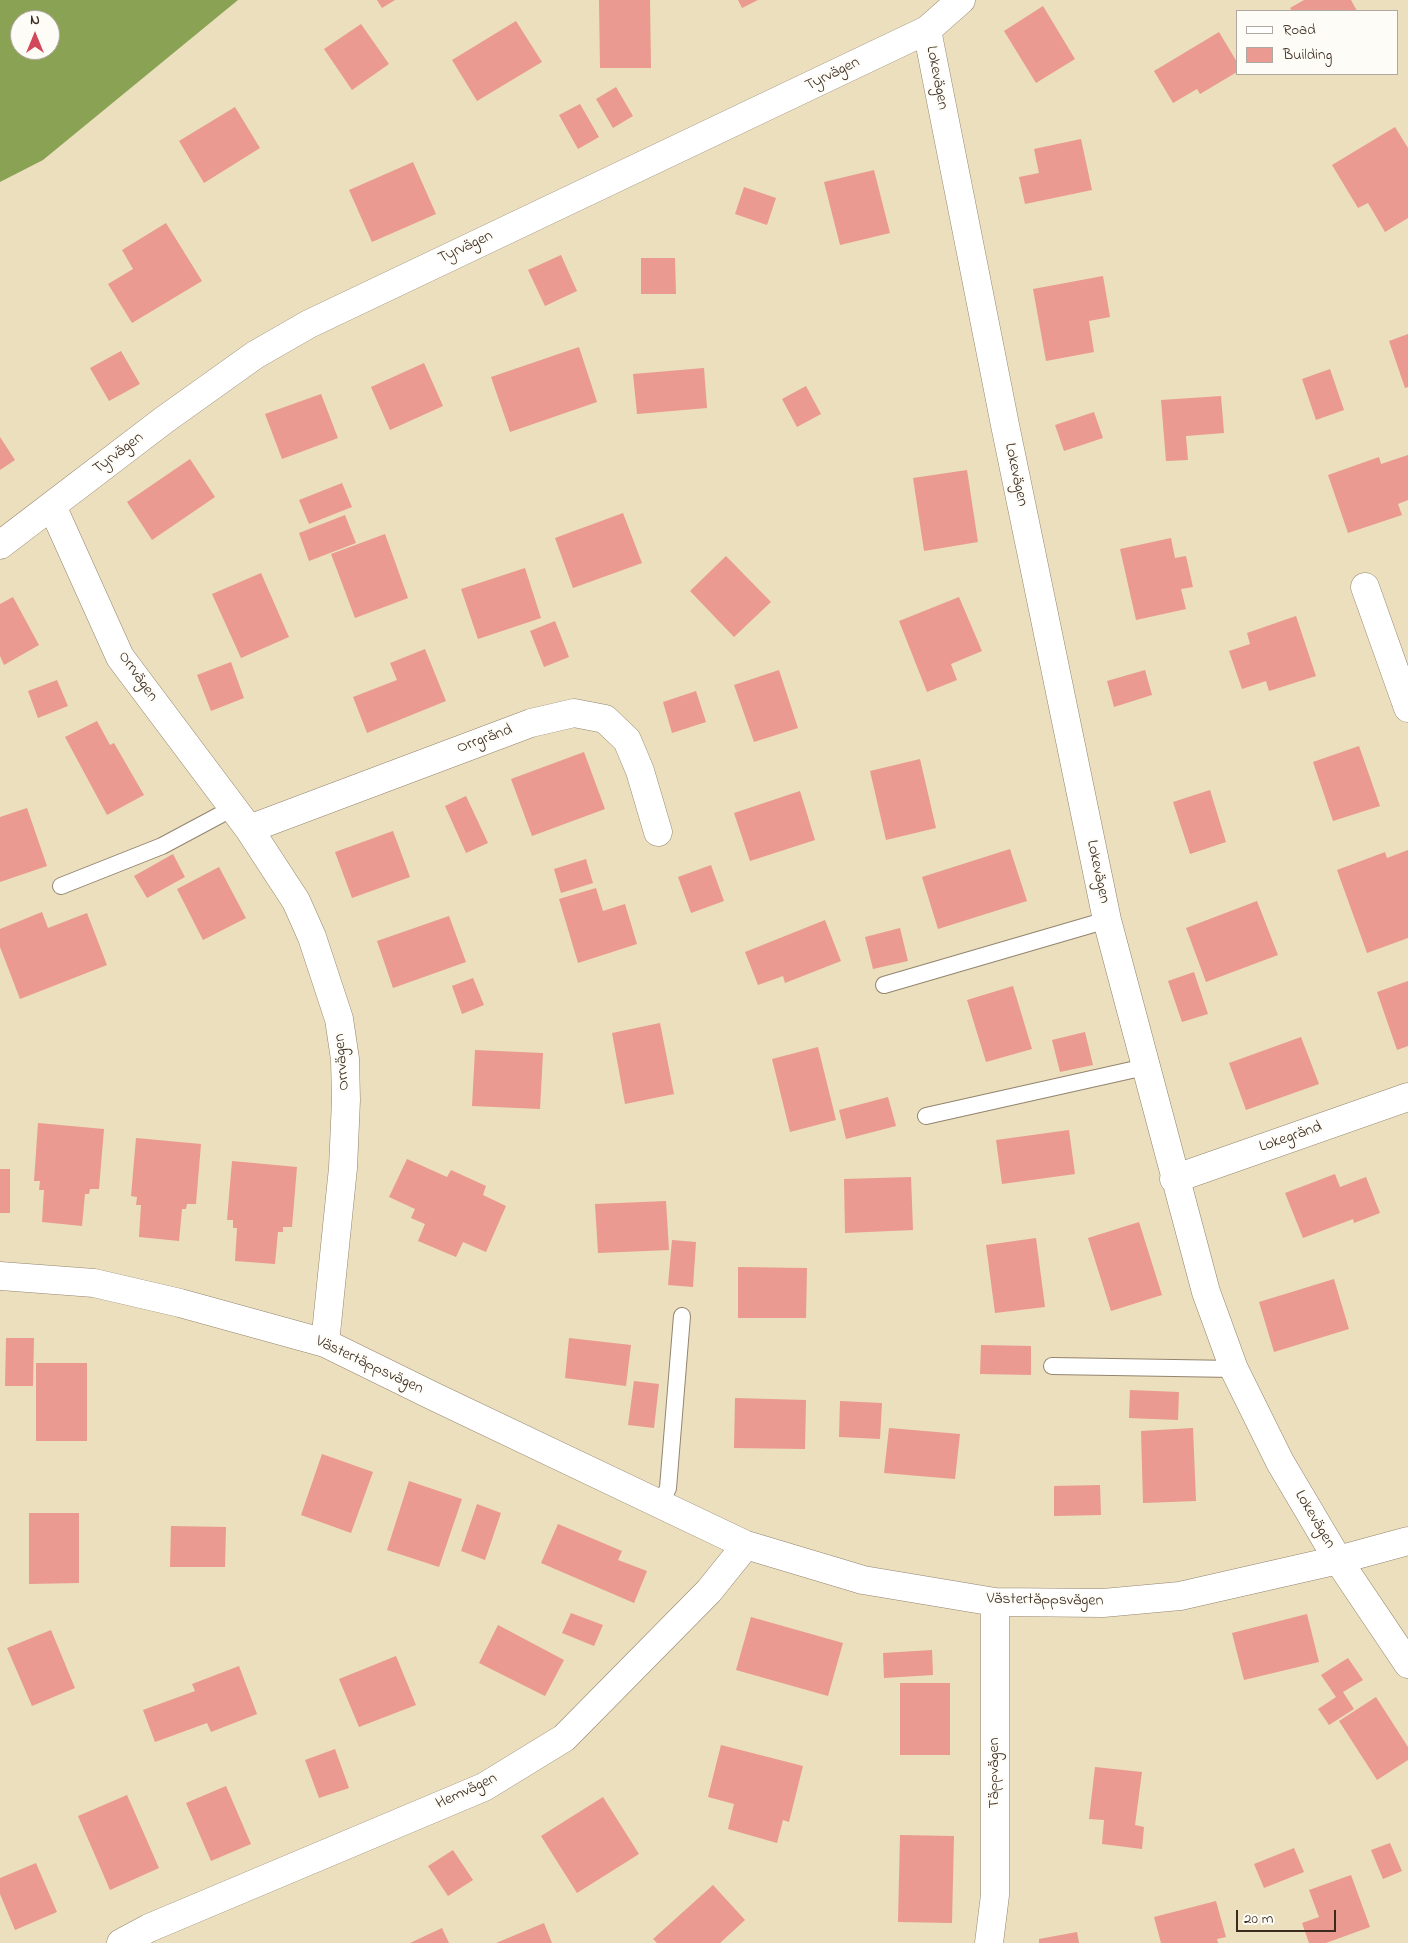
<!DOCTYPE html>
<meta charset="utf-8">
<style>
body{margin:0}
#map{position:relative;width:1408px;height:1943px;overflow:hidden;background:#ebdfbd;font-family:"Indie Flower",sans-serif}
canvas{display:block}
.legend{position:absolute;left:1236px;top:10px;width:162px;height:65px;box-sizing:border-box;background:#fdfcf7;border:1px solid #afa8a0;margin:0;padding:6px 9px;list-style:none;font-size:15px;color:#3b2a1e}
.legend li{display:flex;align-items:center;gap:10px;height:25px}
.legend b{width:25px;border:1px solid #afa8a0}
.north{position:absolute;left:10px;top:10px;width:50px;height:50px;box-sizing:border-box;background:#fdfcf7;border:1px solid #afa8a0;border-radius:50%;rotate:0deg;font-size:14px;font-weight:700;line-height:20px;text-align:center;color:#3b2a1e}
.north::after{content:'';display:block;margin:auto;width:18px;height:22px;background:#d1495b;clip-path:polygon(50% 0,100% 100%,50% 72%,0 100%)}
.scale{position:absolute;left:1236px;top:1910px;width:100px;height:22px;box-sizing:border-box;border:2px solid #3b2a1e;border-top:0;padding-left:6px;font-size:15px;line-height:18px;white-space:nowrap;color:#3b2a1e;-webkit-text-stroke:4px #fdfcf7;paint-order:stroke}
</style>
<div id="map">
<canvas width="1408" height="1943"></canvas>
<ul class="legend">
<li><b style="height:6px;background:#fff"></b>Road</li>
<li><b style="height:14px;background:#ea9a90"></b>Building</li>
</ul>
<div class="north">N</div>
<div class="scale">20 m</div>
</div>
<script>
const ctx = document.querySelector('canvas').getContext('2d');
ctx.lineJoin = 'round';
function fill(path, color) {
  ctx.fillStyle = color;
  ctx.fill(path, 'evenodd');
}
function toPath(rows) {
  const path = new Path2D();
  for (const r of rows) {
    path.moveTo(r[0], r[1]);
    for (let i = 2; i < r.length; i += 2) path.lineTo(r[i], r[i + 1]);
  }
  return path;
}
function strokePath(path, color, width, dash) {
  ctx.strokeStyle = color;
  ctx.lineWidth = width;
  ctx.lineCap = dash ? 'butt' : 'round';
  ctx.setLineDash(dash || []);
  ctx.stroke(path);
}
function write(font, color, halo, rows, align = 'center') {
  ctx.font = font + ' "Indie Flower",sans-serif';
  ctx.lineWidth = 4;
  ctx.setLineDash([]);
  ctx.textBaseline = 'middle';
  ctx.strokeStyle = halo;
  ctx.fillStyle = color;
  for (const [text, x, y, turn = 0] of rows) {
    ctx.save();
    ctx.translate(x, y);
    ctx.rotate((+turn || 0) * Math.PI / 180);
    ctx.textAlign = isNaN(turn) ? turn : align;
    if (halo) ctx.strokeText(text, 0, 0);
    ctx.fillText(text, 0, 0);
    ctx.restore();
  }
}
fill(toPath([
 [0,0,238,0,43,160,0,182],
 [20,20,50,20,50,50,20,50]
]), '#8aa254');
fill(toPath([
 [377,0,395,0,382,8],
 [599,0,650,0,651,68,600,68],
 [738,0,758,0,742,8],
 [1304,0,1351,0,1357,11,1292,11,1290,8],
 [1043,6,1075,59,1036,83,1004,31],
 [516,21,542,62,477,101,452,60],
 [361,24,389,64,352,90,324,49],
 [1219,32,1237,62,1237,72,1200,94,1197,89,1173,103,1154,71],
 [616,87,633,116,613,128,596,99],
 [580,104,599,137,578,149,559,115],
 [235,107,260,148,204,183,179,141],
 [1395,127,1408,148,1408,218,1385,232,1368,203,1358,208,1332,165],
 [1081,139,1092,190,1025,204,1019,177,1039,173,1034,149],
 [413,162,436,214,372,242,349,190],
 [874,170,890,233,840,245,824,182],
 [744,187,776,198,767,225,735,214],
 [166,223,202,281,132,323,108,284,133,269,122,250],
 [561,255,577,291,545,306,528,270],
 [641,258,675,258,676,294,641,294],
 [1103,276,1110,317,1089,321,1094,352,1046,361,1033,289],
 [1408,334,1408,387,1405,388,1389,341],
 [579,347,597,402,510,432,491,377],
 [121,351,140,384,109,401,90,368],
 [424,363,443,406,390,430,371,387],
 [704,368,707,408,637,414,633,374],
 [1330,369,1344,410,1316,420,1302,379],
 [806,386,821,414,797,427,782,399],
 [321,394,338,438,282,459,265,414],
 [1221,396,1224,433,1186,436,1188,460,1166,461,1161,400],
 [1094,412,1103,438,1064,451,1055,425],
 [0,437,15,460,0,470],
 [1408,455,1408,500,1398,504,1402,515,1348,533,1328,475,1379,457,1381,464],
 [190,459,215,497,152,540,127,502],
 [967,470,978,542,924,551,913,478],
 [342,483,352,507,309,524,299,500],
 [623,513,642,563,573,588,555,538],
 [345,515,356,543,309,561,299,533],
 [385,534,408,598,355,618,331,554],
 [1171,538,1175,558,1186,556,1193,587,1181,589,1186,609,1136,620,1120,549],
 [726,556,771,602,734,637,690,591],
 [525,568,541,618,478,639,461,589],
 [261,573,289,637,241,658,212,594],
 [13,597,39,645,4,665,0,656,0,604],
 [959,597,982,651,951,664,957,680,927,692,899,621],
 [1296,616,1316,676,1269,691,1266,681,1242,689,1229,651,1250,644,1247,633],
 [555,621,569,657,544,667,530,631],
 [425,649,446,701,367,733,353,697,397,680,390,663],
 [231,662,244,698,211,711,197,675],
 [779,670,798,728,754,742,734,685],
 [1145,670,1152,695,1114,707,1107,681],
 [57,680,68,706,38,718,28,691],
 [696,691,706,722,672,733,663,702],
 [97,721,110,745,114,743,144,795,107,815,65,737],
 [1359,746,1380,806,1333,821,1313,762],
 [584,752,605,809,532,836,511,779],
 [920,759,936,828,886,840,870,771],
 [1210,790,1226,842,1190,854,1173,802],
 [800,791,815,840,750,861,734,813],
 [466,796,488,843,466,853,445,806],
 [27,808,47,866,0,882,0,817],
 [393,831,410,877,352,898,335,852],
 [1010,849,1027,901,938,929,922,877],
 [1408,850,1408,938,1367,953,1337,870,1385,852,1387,858],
 [173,854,185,877,147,898,134,876],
 [586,859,593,883,561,893,554,869],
 [711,865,724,901,691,913,678,877],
 [219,867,246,918,203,940,177,889],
 [596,888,603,911,625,904,637,944,578,963,559,899],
 [1257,901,1278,955,1206,982,1186,928],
 [42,912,48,928,87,913,107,965,20,999,0,947,0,929],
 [449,916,466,962,393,988,377,941],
 [825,920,841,961,785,983,783,976,758,985,745,952],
 [900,928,908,961,873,969,865,937],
 [1194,972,1208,1014,1182,1022,1168,981],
 [473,978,484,1005,462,1014,452,986],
 [1408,981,1408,1046,1397,1050,1377,992],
 [1013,986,1032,1049,986,1062,967,1000],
 [660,1023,674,1094,625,1104,612,1033],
 [1085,1032,1093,1065,1060,1072,1052,1040],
 [1301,1037,1319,1084,1246,1110,1229,1063],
 [818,1047,836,1120,790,1132,772,1059],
 [475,1050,543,1053,540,1109,472,1106],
 [888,1097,896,1126,846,1139,839,1110],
 [38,1123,104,1129,99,1189,90,1189,89,1194,85,1194,82,1226,42,1222,44,1190,39,1190,40,1181,34,1181],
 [1069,1130,1075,1174,1002,1184,996,1140],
 [136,1138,201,1144,196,1204,187,1204,186,1209,182,1209,179,1241,139,1237,141,1205,136,1205,137,1197,131,1196],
 [407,1159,447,1177,451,1170,486,1186,483,1195,506,1206,486,1252,463,1242,456,1257,418,1241,425,1224,411,1218,415,1209,389,1197],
 [232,1161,297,1167,292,1227,283,1227,283,1232,278,1232,275,1264,235,1261,237,1228,233,1228,233,1220,227,1220],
 [0,1169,10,1169,10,1213,0,1213],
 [1335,1174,1340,1187,1366,1177,1380,1213,1354,1223,1353,1219,1303,1238,1285,1193],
 [911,1177,913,1230,845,1233,844,1179],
 [666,1201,669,1250,598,1253,595,1204],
 [1139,1222,1162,1295,1111,1311,1088,1238],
 [1036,1238,1045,1307,995,1313,986,1245],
 [672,1240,696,1242,693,1287,668,1285],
 [738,1267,807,1268,806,1318,738,1318],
 [1334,1279,1349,1329,1274,1352,1259,1302],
 [6,1338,34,1338,33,1386,5,1386],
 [569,1338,631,1345,626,1386,565,1378],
 [981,1345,1031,1346,1031,1375,980,1374],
 [36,1363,87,1363,87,1441,36,1441],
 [634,1381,659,1384,654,1428,628,1425],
 [1130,1390,1179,1392,1178,1420,1129,1418],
 [735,1398,806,1400,805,1449,734,1448],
 [840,1401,882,1403,880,1439,839,1437],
 [889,1428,960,1434,955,1479,884,1473],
 [1193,1428,1196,1501,1143,1503,1141,1431],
 [322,1454,373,1472,351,1533,301,1515],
 [409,1481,462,1499,439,1567,387,1550],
 [1100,1485,1101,1515,1054,1516,1054,1486],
 [477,1504,501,1513,485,1560,461,1551],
 [29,1513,79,1513,79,1583,29,1584],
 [558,1524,622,1551,618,1560,647,1571,634,1603,541,1563],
 [171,1526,226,1527,225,1567,170,1567],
 [571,1613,603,1625,594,1646,562,1633],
 [1307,1614,1319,1662,1244,1680,1232,1633],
 [751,1617,843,1643,828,1696,736,1670],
 [498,1625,564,1660,545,1696,479,1663],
 [51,1630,75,1688,32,1706,7,1648],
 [932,1650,933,1675,884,1678,883,1653],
 [396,1656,416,1705,359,1727,339,1679],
 [1348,1658,1363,1680,1343,1692,1354,1709,1329,1725,1318,1709,1336,1697,1321,1675],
 [239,1666,257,1714,211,1732,207,1723,155,1742,143,1710,195,1691,192,1684],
 [900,1683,950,1683,950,1755,900,1755],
 [1376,1697,1408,1747,1408,1760,1377,1780,1339,1721],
 [721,1745,803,1766,789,1822,783,1820,777,1843,728,1829,734,1804,708,1797],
 [335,1749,349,1788,319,1798,305,1760],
 [1095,1767,1142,1772,1135,1825,1144,1827,1142,1849,1102,1844,1104,1820,1089,1819],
 [226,1786,251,1844,211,1861,186,1803],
 [127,1795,159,1868,110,1890,78,1816],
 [603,1797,639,1854,577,1893,541,1836],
 [900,1835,954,1836,952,1923,898,1922],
 [1390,1843,1402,1871,1383,1879,1371,1850],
 [1294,1848,1304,1872,1264,1888,1254,1864],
 [453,1850,473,1880,448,1896,428,1866],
 [36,1863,57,1912,15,1930,0,1894,0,1878],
 [1351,1875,1370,1927,1326,1943,1309,1943,1302,1923,1319,1917,1309,1890],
 [713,1885,745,1920,720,1943,657,1943,653,1939],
 [1216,1901,1226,1937,1217,1939,1218,1943,1161,1943,1154,1917],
 [544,1923,552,1943,496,1943],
 [442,1928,449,1943,410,1943],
 [1077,1932,1079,1943,1039,1943,1039,1939]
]), '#ea9a90');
const lane = toPath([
 [61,886,162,846,233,808],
 [884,985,1107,920],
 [926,1116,1145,1067],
 [1052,1366,1234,1369],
 [661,1503,668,1488,682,1316]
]);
const street = toPath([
 [927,30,1005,425,1107,920,1206,1292,1234,1369,1280,1462,1338,1560,1408,1664],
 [52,506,120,657,249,829,296,901,312,937,339,1019,345,1059,346,1100,343,1168,325,1343],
 [0,545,164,420,255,355,309,324,927,30,961,0],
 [1365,587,1408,708],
 [249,829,531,723,574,713,605,719,627,740,640,771,658,832],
 [1174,1179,1408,1097],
 [0,1276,94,1283,180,1303,325,1343,435,1397,746,1545,863,1580,995,1602,1103,1603,1180,1596,1338,1560,1408,1541],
 [121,1943,149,1928,484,1787,564,1738,709,1591,746,1545],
 [989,1943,995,1895,995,1602]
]);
strokePath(lane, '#93846e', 18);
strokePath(street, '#93846e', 29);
strokePath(lane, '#fff', 16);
strokePath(street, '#fff', 28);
write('16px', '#3b2a1e', '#fdfcf7', [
 ["Tyrvägen",833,75,-26],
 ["Lokevägen",936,78,79],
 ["Tyrvägen",466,248,-25],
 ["Tyrvägen",119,454,-37],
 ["Lokevägen",1015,475,78],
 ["Orrvägen",137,677,55],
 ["Orrgränd",485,740,-20],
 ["Lokevägen",1097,872,78],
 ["Orrvägen",343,1062,-95],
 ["Lokegränd",1291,1138,-19],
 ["Västertäppsvägen",369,1366,25],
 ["Lokevägen",1314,1520,59],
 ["Västertäppsvägen",1045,1601,1],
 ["Täppvägen",995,1773,-90],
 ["Hemvägen",467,1792,-25]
]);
</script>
